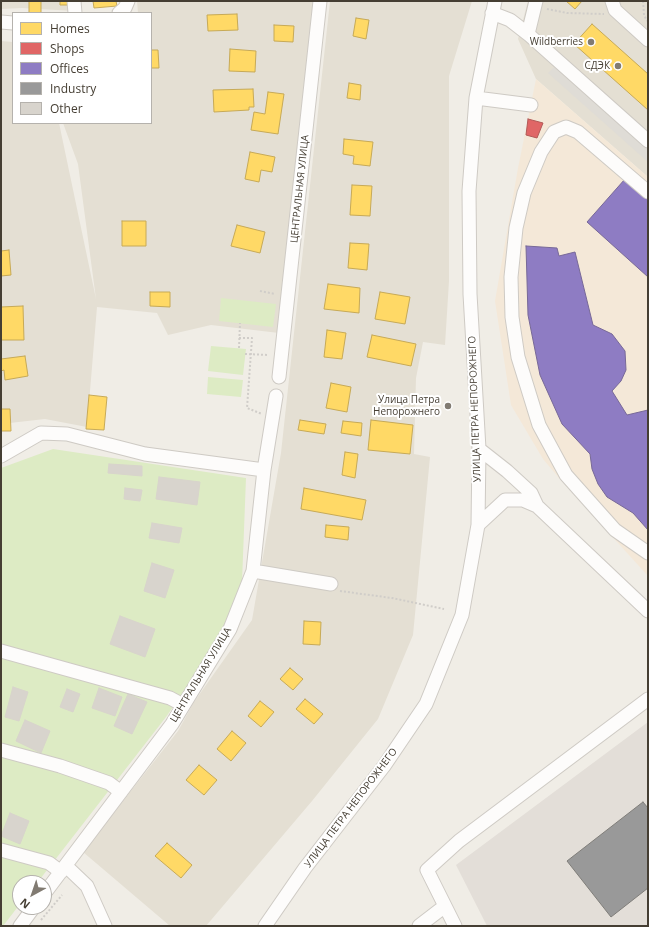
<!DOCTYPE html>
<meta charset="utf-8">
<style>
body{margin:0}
#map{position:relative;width:649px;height:927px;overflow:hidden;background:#f0ede6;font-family:"Open Sans",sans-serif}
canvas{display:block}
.frame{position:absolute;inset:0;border:2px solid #453e33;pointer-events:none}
.legend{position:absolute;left:12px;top:12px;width:140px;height:112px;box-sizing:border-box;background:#fff;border:1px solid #b5b2ad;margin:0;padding:5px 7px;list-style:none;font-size:12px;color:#453e33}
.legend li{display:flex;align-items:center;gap:8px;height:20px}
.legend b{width:20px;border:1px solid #b5b2ad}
.north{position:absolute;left:12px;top:875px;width:40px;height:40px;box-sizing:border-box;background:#fff;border:1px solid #b5b2ad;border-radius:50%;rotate:220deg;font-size:11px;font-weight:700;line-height:16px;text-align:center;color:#453e33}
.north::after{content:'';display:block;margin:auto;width:14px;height:18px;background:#817b72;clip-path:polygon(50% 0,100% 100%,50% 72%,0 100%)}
</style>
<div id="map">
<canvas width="649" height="927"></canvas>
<div class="frame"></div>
<ul class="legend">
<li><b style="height:11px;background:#ffd966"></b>Homes</li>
<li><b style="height:11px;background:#e06666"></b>Shops</li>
<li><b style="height:11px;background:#8e7cc3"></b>Offices</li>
<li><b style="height:11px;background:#999"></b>Industry</li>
<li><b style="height:11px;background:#d8d4cd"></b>Other</li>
</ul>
<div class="north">N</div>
</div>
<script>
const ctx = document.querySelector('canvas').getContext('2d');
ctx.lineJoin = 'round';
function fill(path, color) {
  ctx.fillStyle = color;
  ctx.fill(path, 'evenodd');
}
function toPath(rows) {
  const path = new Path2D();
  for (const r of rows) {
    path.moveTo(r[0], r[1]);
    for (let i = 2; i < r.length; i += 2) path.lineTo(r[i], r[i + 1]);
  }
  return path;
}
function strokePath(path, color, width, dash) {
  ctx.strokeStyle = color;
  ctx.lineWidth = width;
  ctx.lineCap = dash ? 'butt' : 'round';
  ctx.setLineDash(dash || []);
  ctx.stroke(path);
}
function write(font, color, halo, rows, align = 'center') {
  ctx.font = font + ' "Open Sans",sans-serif';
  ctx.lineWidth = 4;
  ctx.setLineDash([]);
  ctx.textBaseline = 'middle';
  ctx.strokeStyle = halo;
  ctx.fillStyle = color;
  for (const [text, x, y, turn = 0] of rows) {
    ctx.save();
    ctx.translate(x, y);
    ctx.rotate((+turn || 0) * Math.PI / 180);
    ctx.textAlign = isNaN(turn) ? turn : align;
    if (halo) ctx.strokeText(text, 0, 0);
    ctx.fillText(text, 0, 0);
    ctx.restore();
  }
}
fill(toPath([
 [1,1,74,1,75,11,22,8,1,9],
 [137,1,313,1,279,333,211,325,168,335,157,313,97,307,87,427,45,419,1,424,1,41,13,42,13,123,59,123,96,299,78,164,63,123,151,123,151,13,138,13],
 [330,1,472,1,449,76,449,281,445,345,423,342,416,378,414,454,430,457,413,635,378,719,312,801,206,926,170,926,83,852,178,731,194,702,252,620,281,453],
 [528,1,648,1,648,177,536,79,518,39]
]), '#e4dfd3');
fill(toPath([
 [536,79,648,177,648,576,559,478,543,459,511,405,495,301,518,168]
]), '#f4e8d8');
fill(toPath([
 [648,722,648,926,487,926,456,865]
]), '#e3ded8');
fill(toPath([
 [221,298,276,304,273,327,219,321],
 [211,346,246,349,243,375,208,371],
 [208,377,243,380,241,397,207,394],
 [53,449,246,478,241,608,166,717,37,883,20,883,20,904,3,926,1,926,1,468]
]), '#ddebc4');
fill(toPath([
 [555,66,648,149,648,162,548,73]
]), '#dfdcd6');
const homes = toPath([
 [29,1,41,1,41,13,29,13,29,1],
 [60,1,70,1,70,5,60,5,60,1],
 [93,1,116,1,117,6,94,8,93,1],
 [566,1,582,1,575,9,566,1],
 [237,14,238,30,208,31,207,15,237,14],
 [356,18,369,20,366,39,353,36,356,18],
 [592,24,648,74,648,110,574,44,592,24],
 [274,25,294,26,293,42,274,41,274,25],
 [230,49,256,51,255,72,229,71,230,49],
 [151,50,158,50,159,68,151,68,151,50],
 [349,83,361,85,360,100,347,98,349,83],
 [253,89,254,107,249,107,249,110,214,112,213,90,253,89],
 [268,92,284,94,278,134,251,130,254,112,265,114,268,92],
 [344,139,373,142,370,166,353,164,354,156,343,154,344,139],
 [250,152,275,157,272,172,261,170,259,182,245,179,250,152],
 [352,185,372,186,370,216,350,215,352,185],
 [122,221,146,221,146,246,122,246,122,221],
 [237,225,265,232,260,253,231,246,237,225],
 [350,243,369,244,367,270,348,268,350,243],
 [9,250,11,275,1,276,1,251,9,250],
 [328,284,360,288,359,313,324,309,328,284],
 [150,292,170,292,170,307,150,306,150,292],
 [380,292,410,297,405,324,375,319,380,292],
 [23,306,24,340,1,340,1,307,23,306],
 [327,330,346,333,342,359,324,357,327,330],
 [372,335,416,344,411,366,367,357,372,335],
 [25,356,28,376,5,380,4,370,1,371,1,359,25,356],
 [331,383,351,387,347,412,326,408,331,383],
 [89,395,107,397,104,430,86,429,89,395],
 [1,409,10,409,11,431,1,431,1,409],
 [300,420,326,424,324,434,298,430,300,420],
 [371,420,413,425,410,454,368,450,371,420],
 [343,421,362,423,361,436,341,433,343,421],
 [345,452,358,454,355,478,342,475,345,452],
 [304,488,366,500,362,520,301,509,304,488],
 [326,525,349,527,348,540,325,537,326,525],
 [304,621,321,622,320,645,303,644,304,621],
 [290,668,303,679,293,690,280,679,290,668],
 [305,699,323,714,314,724,296,709,305,699],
 [260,701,274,712,261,727,248,716,260,701],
 [232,731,246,743,231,761,217,749,232,731],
 [199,765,217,780,204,795,186,780,199,765],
 [167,843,192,865,181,878,155,856,167,843]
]);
fill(homes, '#ffd966');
strokePath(homes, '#c7aa57', 1);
const shops = toPath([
 [528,119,543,123,537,138,526,135,528,119]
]);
fill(shops, '#e06666');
strokePath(shops, '#b25a57', 1);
const offices = toPath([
 [625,179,648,200,648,277,587,222,625,179],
 [526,246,557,248,559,256,575,252,593,325,612,334,625,351,626,370,621,381,612,391,627,415,648,410,648,530,633,513,607,497,598,484,592,469,590,454,562,424,540,375,528,315,526,246]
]);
fill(offices, '#8e7cc3');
strokePath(offices, '#786998', 1);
const industry = toPath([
 [643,802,648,808,648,888,611,917,567,861,643,802]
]);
fill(industry, '#999');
strokePath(industry, '#807e7a', 1);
const building = toPath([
 [109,464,142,466,142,476,108,473,109,464],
 [159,477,200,482,197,505,156,499,159,477],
 [125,488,142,490,140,501,124,499,125,488],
 [152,523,182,528,179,543,149,538,152,523],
 [152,563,174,570,165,598,144,591,152,563],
 [120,616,155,629,145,657,110,644,120,616],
 [13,687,28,692,19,721,5,717,13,687],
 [99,688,122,697,115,716,92,708,99,688],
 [67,689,80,694,73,712,60,707,67,689],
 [128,694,147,702,132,734,114,726,128,694],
 [25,720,50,731,41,753,16,741,25,720],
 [10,813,29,821,20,844,1,836,10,813]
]);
fill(building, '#d8d4cd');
strokePath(building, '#d8d4cc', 1);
const minor = toPath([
 [74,1,75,13],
 [612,1,615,10,648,40],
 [119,13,125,8,128,1],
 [492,13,510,20,528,34,648,141],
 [1,22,13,23],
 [528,34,536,1],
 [476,98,531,105],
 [648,192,578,132,566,127,554,132,541,152,524,193,516,228,511,277,512,317,518,357,539,425,566,475,615,530,648,553],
 [279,377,320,1],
 [479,449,507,471,531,493,537,506],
 [1,456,41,433,67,434,145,454,264,470],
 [478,525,505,500,523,500,537,506,648,611],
 [253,571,331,584],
 [1,651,170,698,183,705],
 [1,750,60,766,109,783,121,792],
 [1,850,49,863,61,872],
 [66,866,87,886,105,926],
 [44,894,172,724,230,629,253,571,264,470,276,396],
 [20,926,34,907],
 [265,926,305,868,384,766,426,704,462,615,478,525,479,449,470,294,469,191,476,98,495,1],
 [419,926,445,906],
 [455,926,427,870,459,841,648,699]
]);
strokePath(minor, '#cecac4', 15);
strokePath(toPath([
 [643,1,644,15,647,21],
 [547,9,567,13,604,14],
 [260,291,275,294],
 [239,338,252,338,247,408,262,414],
 [239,348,240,323],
 [245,354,268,355],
 [340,591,392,598,444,609],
 [41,920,62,895]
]), '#d0cdc9', 2, [2, 2]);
strokePath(minor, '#fdfcfb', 13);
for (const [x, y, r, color] of [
 [591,42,4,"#817b72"],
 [618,66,4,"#817b72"],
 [448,406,4,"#817b72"]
]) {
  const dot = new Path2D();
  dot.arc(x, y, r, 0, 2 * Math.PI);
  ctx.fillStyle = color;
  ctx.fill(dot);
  strokePath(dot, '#fff', 1.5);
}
write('10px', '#453e33', '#fff', [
 ["Wildberries",583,42],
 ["СДЭК",610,66],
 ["Улица Петра",440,400],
 ["Непорожнего",440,412]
], 'right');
write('10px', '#453e33', '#fff', [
 ["ЦЕНТРАЛЬНАЯ УЛИЦА",300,189,-84],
 ["УЛИЦА ПЕТРА НЕПОРОЖНЕГО",475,409,-92],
 ["ЦЕНТРАЛЬНАЯ УЛИЦА",201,675,-59],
 ["УЛИЦА ПЕТРА НЕПОРОЖНЕГО",351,808,-53]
]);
</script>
